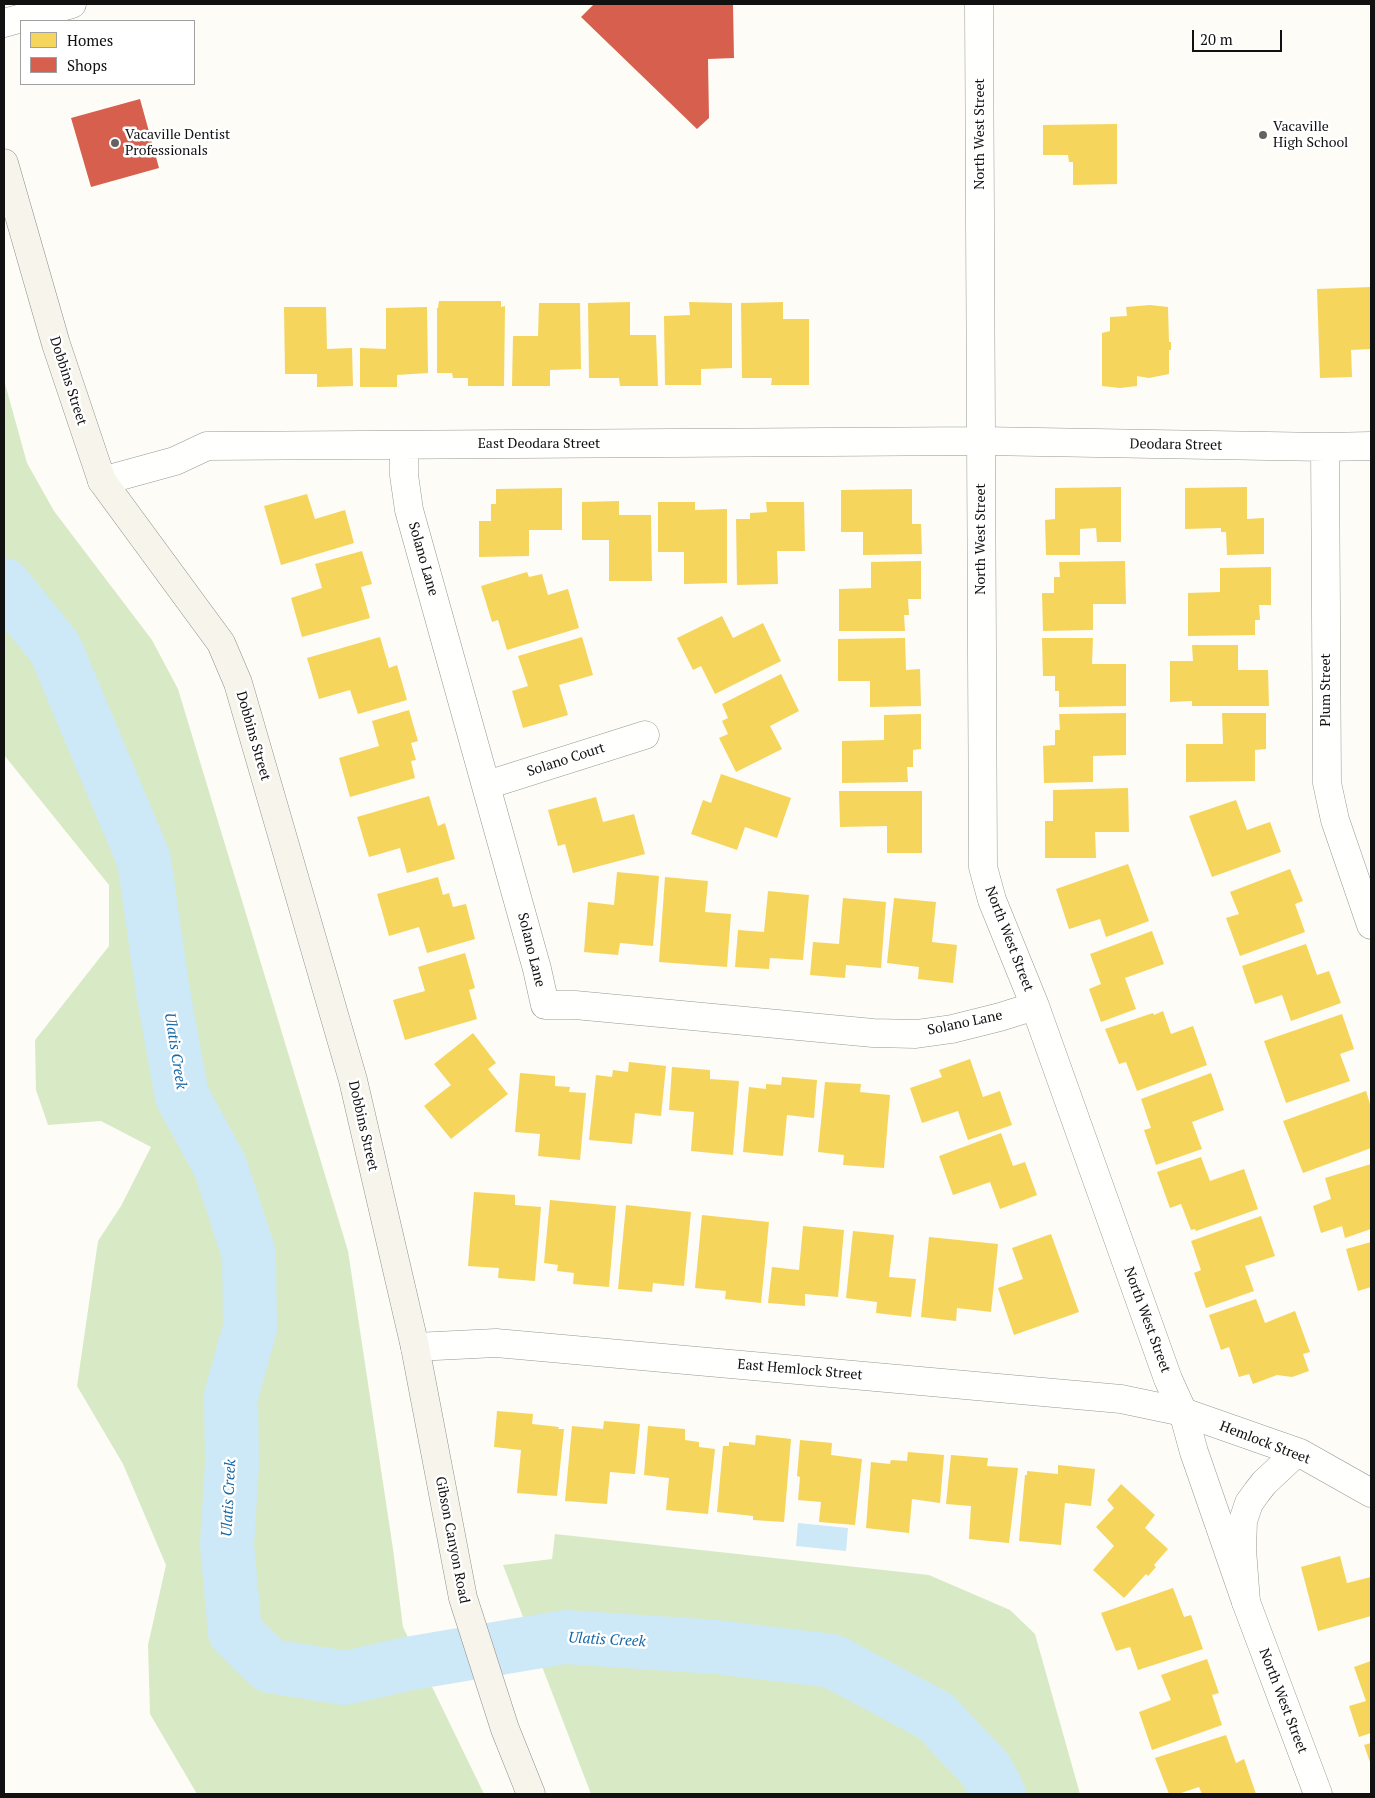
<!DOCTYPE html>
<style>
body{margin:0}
#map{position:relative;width:1375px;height:1798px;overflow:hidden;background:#fdfcf7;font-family:"PT Serif",serif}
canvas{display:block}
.frame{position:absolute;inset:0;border:5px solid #111;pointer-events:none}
.legend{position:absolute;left:20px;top:20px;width:175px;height:65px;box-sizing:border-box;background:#fff;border:1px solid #a0a0a0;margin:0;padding:6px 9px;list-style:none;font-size:15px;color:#111}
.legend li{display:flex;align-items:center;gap:10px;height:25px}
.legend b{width:25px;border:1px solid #a0a0a0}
.scale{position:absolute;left:1192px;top:30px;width:90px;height:22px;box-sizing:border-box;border:2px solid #111;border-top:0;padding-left:6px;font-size:15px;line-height:18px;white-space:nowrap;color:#111;-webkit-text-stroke:4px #fff;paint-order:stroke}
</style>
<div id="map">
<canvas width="1375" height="1798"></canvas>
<div class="frame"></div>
<ul class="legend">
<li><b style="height:14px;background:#f6d55c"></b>Homes</li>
<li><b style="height:14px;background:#d6604d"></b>Shops</li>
</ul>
<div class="scale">20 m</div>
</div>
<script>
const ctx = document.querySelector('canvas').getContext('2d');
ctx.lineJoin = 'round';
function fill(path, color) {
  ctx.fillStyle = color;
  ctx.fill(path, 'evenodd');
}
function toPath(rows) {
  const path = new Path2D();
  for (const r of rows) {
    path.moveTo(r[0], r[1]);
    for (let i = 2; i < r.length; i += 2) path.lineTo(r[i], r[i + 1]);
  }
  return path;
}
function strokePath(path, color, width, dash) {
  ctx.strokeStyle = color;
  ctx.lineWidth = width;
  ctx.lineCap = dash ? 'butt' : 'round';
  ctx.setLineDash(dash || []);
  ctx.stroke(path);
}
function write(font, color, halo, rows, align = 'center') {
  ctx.font = font + ' "PT Serif",serif';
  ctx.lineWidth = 5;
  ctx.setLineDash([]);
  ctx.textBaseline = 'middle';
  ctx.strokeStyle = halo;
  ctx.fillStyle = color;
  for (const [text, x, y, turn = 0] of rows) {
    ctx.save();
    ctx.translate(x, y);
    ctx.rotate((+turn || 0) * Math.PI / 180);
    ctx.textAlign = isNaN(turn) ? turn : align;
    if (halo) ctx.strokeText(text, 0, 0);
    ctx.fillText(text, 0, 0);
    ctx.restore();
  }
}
fill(toPath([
 [4,380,27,463,54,511,152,640,178,689,348,1251,393,1549,403,1627,484,1794,197,1794,150,1714,148,1645,166,1565,123,1464,77,1386,98,1241,121,1206,151,1147,101,1121,48,1125,36,1090,35,1040,109,946,109,885,4,755],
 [555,1534,929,1575,1010,1610,1035,1634,1080,1794,591,1794,503,1565,552,1559]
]), '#d8eac5');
fill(toPath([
 [798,1523,848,1528,846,1551,796,1546]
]), '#cde8f7');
fill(toPath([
 [1117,124,1117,184,1073,185,1073,162,1069,162,1068,155,1043,155,1043,125],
 [1371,287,1371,349,1351,350,1352,377,1320,378,1317,289],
 [439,301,501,301,501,307,505,306,504,386,468,386,468,378,453,378,452,373,437,373,437,308,438,308],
 [630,302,630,335,656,335,658,386,620,386,619,378,589,378,588,303],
 [689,302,732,303,732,368,701,369,701,385,665,385,664,316,690,315],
 [783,302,783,319,809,319,809,385,771,385,772,378,742,378,741,303],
 [539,303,580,303,581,369,550,370,550,386,512,386,513,336,538,336],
 [1150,305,1168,307,1169,342,1171,342,1171,350,1169,350,1169,374,1149,378,1137,376,1137,386,1120,388,1102,386,1102,333,1110,331,1110,317,1127,316,1126,307],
 [284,307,326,307,327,349,352,348,353,386,317,387,317,374,285,374],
 [427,307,428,373,397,375,397,387,360,387,360,348,386,349,386,308],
 [1121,487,1121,542,1097,542,1096,528,1080,529,1080,555,1046,555,1045,520,1055,519,1055,488],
 [1247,487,1247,519,1264,518,1264,554,1227,555,1226,532,1221,532,1221,528,1185,529,1185,488],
 [562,488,562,530,529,530,529,556,479,557,479,521,491,521,491,504,496,504,496,489],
 [912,489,912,524,921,524,922,554,863,555,863,532,841,532,841,490],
 [307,494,315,519,345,510,354,543,281,565,264,506],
 [619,501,619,515,651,515,652,581,609,581,609,540,582,540,582,502],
 [658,502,695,502,695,510,727,509,727,583,684,584,684,552,658,552],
 [766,502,804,502,805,551,777,551,778,584,737,585,736,519,750,519,750,513,767,512],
 [362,551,372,584,361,587,370,618,302,637,291,598,322,588,315,564],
 [921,561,921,599,908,599,909,615,904,615,905,631,839,631,839,589,871,588,871,562],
 [1125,561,1126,604,1093,604,1093,630,1043,631,1042,593,1054,593,1054,577,1060,577,1059,562],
 [1271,567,1271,605,1259,605,1260,620,1255,620,1255,635,1188,636,1188,593,1220,592,1220,568],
 [527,572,529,577,542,574,548,595,568,589,579,628,507,650,498,620,492,622,481,586],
 [722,616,733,638,763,623,781,661,715,694,701,666,693,670,677,638],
 [380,637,389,668,397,665,407,700,358,714,350,690,319,699,307,658],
 [582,637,593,675,559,685,568,715,523,728,512,691,528,686,518,656],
 [905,638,906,670,920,669,921,706,870,707,870,681,838,681,838,639],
 [1042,638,1093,638,1092,664,1126,664,1126,706,1059,707,1059,691,1055,691,1055,676,1043,676],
 [1192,645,1238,645,1238,670,1268,670,1269,706,1192,706,1192,701,1170,702,1170,661,1193,661],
 [781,674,799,711,770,726,782,749,736,772,719,738,728,734,722,721,728,718,722,704],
 [409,710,418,741,411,743,416,760,411,761,415,778,350,797,339,758,379,746,372,721],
 [1126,713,1126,755,1093,756,1093,782,1044,783,1043,746,1055,745,1055,730,1060,730,1059,714],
 [1222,713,1266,713,1266,749,1255,750,1255,781,1186,782,1186,744,1223,744],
 [921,714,921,749,913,750,913,767,907,767,908,782,842,783,842,741,884,740,884,715],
 [721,774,791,798,777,838,745,827,737,850,691,834,703,800,711,803],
 [1128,788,1129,832,1095,832,1096,858,1045,858,1045,821,1053,821,1053,790],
 [839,791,922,791,922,853,887,853,887,826,840,827],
 [429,796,438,826,445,823,455,859,407,873,400,848,369,857,357,817],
 [596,797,603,822,634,814,645,854,573,873,565,844,558,846,548,810],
 [1236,800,1247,830,1270,822,1281,852,1212,877,1189,816],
 [1128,864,1149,921,1106,937,1100,919,1069,929,1056,889],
 [1290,869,1303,901,1295,904,1305,932,1240,956,1226,918,1239,914,1230,892],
 [617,872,659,876,653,946,620,943,618,955,584,952,588,902,614,905],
 [438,877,443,895,449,893,453,907,466,904,475,939,427,953,419,927,389,936,377,894],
 [665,877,708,881,705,912,731,914,727,967,659,962],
 [768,891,809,895,803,960,770,958,769,969,735,967,738,930,764,932],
 [843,898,886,902,881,968,846,965,845,978,810,975,813,942,839,944],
 [894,898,936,902,932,942,957,945,953,983,918,979,919,967,887,963],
 [1152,931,1164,964,1125,978,1136,1009,1101,1022,1089,989,1101,984,1090,954],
 [1306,944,1317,975,1329,971,1341,1003,1291,1021,1282,995,1255,1004,1242,966],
 [465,953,475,988,469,990,477,1019,405,1040,393,1000,425,991,418,967],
 [1163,1011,1171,1034,1193,1026,1207,1065,1137,1091,1126,1062,1119,1064,1105,1029,1153,1013,1154,1015],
 [1342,1014,1354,1049,1340,1054,1350,1081,1286,1103,1264,1041],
 [473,1033,496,1063,488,1069,508,1094,451,1139,424,1106,451,1085,434,1064],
 [970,1059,983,1097,1000,1091,1012,1125,968,1140,958,1111,922,1123,910,1088,942,1077,939,1070],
 [629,1062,666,1066,661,1116,635,1113,632,1144,589,1140,596,1075,612,1077,613,1070,628,1072],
 [672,1067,710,1070,710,1079,739,1081,733,1155,691,1151,694,1112,669,1110],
 [520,1073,555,1076,555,1086,570,1087,569,1092,586,1093,580,1160,538,1156,540,1134,515,1132],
 [1211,1073,1224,1110,1192,1122,1202,1149,1156,1165,1144,1130,1151,1128,1141,1099],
 [782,1077,817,1080,814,1118,787,1115,783,1156,743,1152,749,1087,766,1089,766,1084,781,1085],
 [825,1082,861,1084,860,1092,890,1095,884,1168,843,1165,844,1155,818,1152],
 [1366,1091,1371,1107,1371,1148,1303,1173,1283,1121],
 [1001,1133,1013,1166,1025,1162,1037,1195,1000,1209,990,1182,953,1195,939,1156],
 [1201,1157,1210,1181,1244,1169,1258,1209,1196,1231,1195,1229,1191,1230,1181,1204,1170,1208,1157,1172],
 [1371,1164,1371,1229,1345,1238,1342,1226,1321,1233,1313,1206,1331,1199,1325,1178],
 [474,1192,515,1195,515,1205,541,1207,535,1281,498,1278,499,1268,468,1266],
 [550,1200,616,1206,609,1287,573,1284,574,1273,557,1271,558,1265,544,1263],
 [626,1205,691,1212,684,1286,653,1283,652,1292,618,1289],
 [702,1215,769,1222,761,1303,725,1299,726,1291,695,1288],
 [1261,1216,1275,1256,1245,1266,1254,1291,1206,1308,1194,1273,1201,1270,1191,1241],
 [803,1226,844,1230,838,1297,805,1294,805,1306,768,1303,772,1267,799,1270],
 [853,1231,894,1235,889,1277,916,1279,911,1317,876,1313,877,1302,846,1298],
 [1051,1234,1079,1312,1014,1335,998,1288,1023,1279,1012,1248],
 [929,1237,998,1244,991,1312,957,1308,956,1321,921,1317],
 [1371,1242,1371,1287,1358,1291,1346,1249],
 [1256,1299,1265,1323,1295,1311,1310,1352,1303,1354,1309,1371,1292,1377,1277,1375,1253,1384,1249,1374,1239,1377,1229,1347,1221,1350,1209,1315],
 [497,1411,533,1414,532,1424,559,1427,558,1429,564,1429,557,1496,517,1493,521,1450,494,1447],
 [604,1421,640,1424,635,1474,610,1472,607,1504,565,1501,572,1426,603,1429],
 [648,1426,685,1429,685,1440,699,1442,699,1447,715,1449,708,1514,666,1510,669,1478,644,1475],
 [756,1435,791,1439,784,1522,753,1520,753,1516,717,1512,723,1446,729,1446,729,1442,755,1445],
 [800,1440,832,1443,831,1455,862,1459,855,1525,819,1522,821,1502,798,1500,800,1477,797,1476],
 [908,1452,944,1455,940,1503,912,1499,909,1533,866,1528,871,1462,890,1464,891,1460,907,1461],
 [951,1455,988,1458,987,1466,1018,1468,1009,1543,969,1539,971,1506,946,1504],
 [1058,1465,1095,1469,1091,1506,1065,1503,1061,1545,1019,1541,1025,1475,1027,1475,1027,1471,1058,1474],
 [1121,1484,1155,1515,1145,1528,1168,1549,1154,1565,1156,1567,1148,1576,1146,1574,1124,1598,1093,1570,1114,1546,1096,1527,1114,1508,1107,1500],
 [1340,1556,1347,1583,1371,1577,1371,1616,1318,1631,1301,1567],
 [1173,1588,1184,1617,1191,1615,1203,1649,1138,1670,1130,1647,1116,1651,1101,1613],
 [1207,1659,1219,1693,1212,1695,1222,1725,1152,1750,1139,1712,1171,1700,1161,1675],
 [1371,1661,1371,1733,1359,1737,1349,1706,1366,1701,1354,1667],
 [1226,1735,1236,1763,1244,1759,1256,1794,1202,1794,1199,1787,1178,1794,1169,1794,1155,1758],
 [1371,1743,1371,1765,1364,1745]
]), '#f6d55c');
fill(toPath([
 [594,4,733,4,734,58,708,59,709,118,697,129,581,17],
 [140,99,159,168,91,187,71,118]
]), '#d6604d');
strokePath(toPath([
 [4,585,55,648,144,860,163,992,182,1096,220,1166,249,1254,250,1328,231,1396,232,1464,227,1545,235,1632,270,1666,345,1678,412,1663,565,1637,716,1647,832,1661,935,1716,986,1770,999,1794]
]), '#cde8f7', 54);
const minor = toPath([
 [979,4,983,867,992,900,1035,1006,1168,1379,1183,1412,1194,1452,1246,1602,1318,1794],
 [4,23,72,4],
 [404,445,404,475,409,510,537,969,545,1005,575,1005,873,1033,916,1034,952,1029,1000,1017,1035,1006],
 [1325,447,1327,783,1335,820,1371,925],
 [102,481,175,461,207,446,982,441,1325,447,1371,446],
 [487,785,645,735]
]);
const tertiary = toPath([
 [415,1347,496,1343,1121,1399,1183,1412,1300,1453,1371,1493],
 [1246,1602,1242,1549,1243,1521,1249,1503,1257,1492,1264,1483,1297,1452]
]);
const secondary = toPath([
 [4,163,56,344,102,481,221,643,238,683,353,1080,415,1347,463,1598,505,1729,531,1794]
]);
strokePath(minor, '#979795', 29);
strokePath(tertiary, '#979795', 29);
strokePath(secondary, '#8e8d8b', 29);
strokePath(minor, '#fffffe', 28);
strokePath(tertiary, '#fffffe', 28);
strokePath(secondary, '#f6f4eb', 28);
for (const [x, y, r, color] of [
 [1263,135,5,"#646362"],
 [115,143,5,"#646362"]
]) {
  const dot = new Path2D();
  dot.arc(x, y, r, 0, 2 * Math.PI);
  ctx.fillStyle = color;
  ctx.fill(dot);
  strokePath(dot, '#fff', 2);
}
write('14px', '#111', '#fff', [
 ["Vacaville",1273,127],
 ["High School",1273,143],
 ["Vacaville Dentist",125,135],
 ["Professionals",125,151]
], 'left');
write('14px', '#111', '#fff', [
 ["North West Street",980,134,-90],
 ["Dobbins Street",68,381,72],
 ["East Deodara Street",539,444],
 ["Deodara Street",1176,445,1],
 ["North West Street",981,539,-90],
 ["Solano Lane",423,559,74],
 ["Plum Street",1326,690,-90],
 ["Dobbins Street",253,736,74],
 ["Solano Court",566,760,-18],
 ["North West Street",1009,939,69],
 ["Solano Lane",531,950,76],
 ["Solano Lane",965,1023,-12],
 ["Dobbins Street",363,1126,77],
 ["North West Street",1147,1320,70],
 ["East Hemlock Street",800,1370,5],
 ["Hemlock Street",1265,1443,21],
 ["Gibson Canyon Road",452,1540,79],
 ["North West Street",1283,1701,69]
]);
write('italic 15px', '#1768a6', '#fff', [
 ["Ulatis Creek",175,1051,81],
 ["Ulatis Creek",229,1498,-87],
 ["Ulatis Creek",607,1640,3]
]);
</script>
